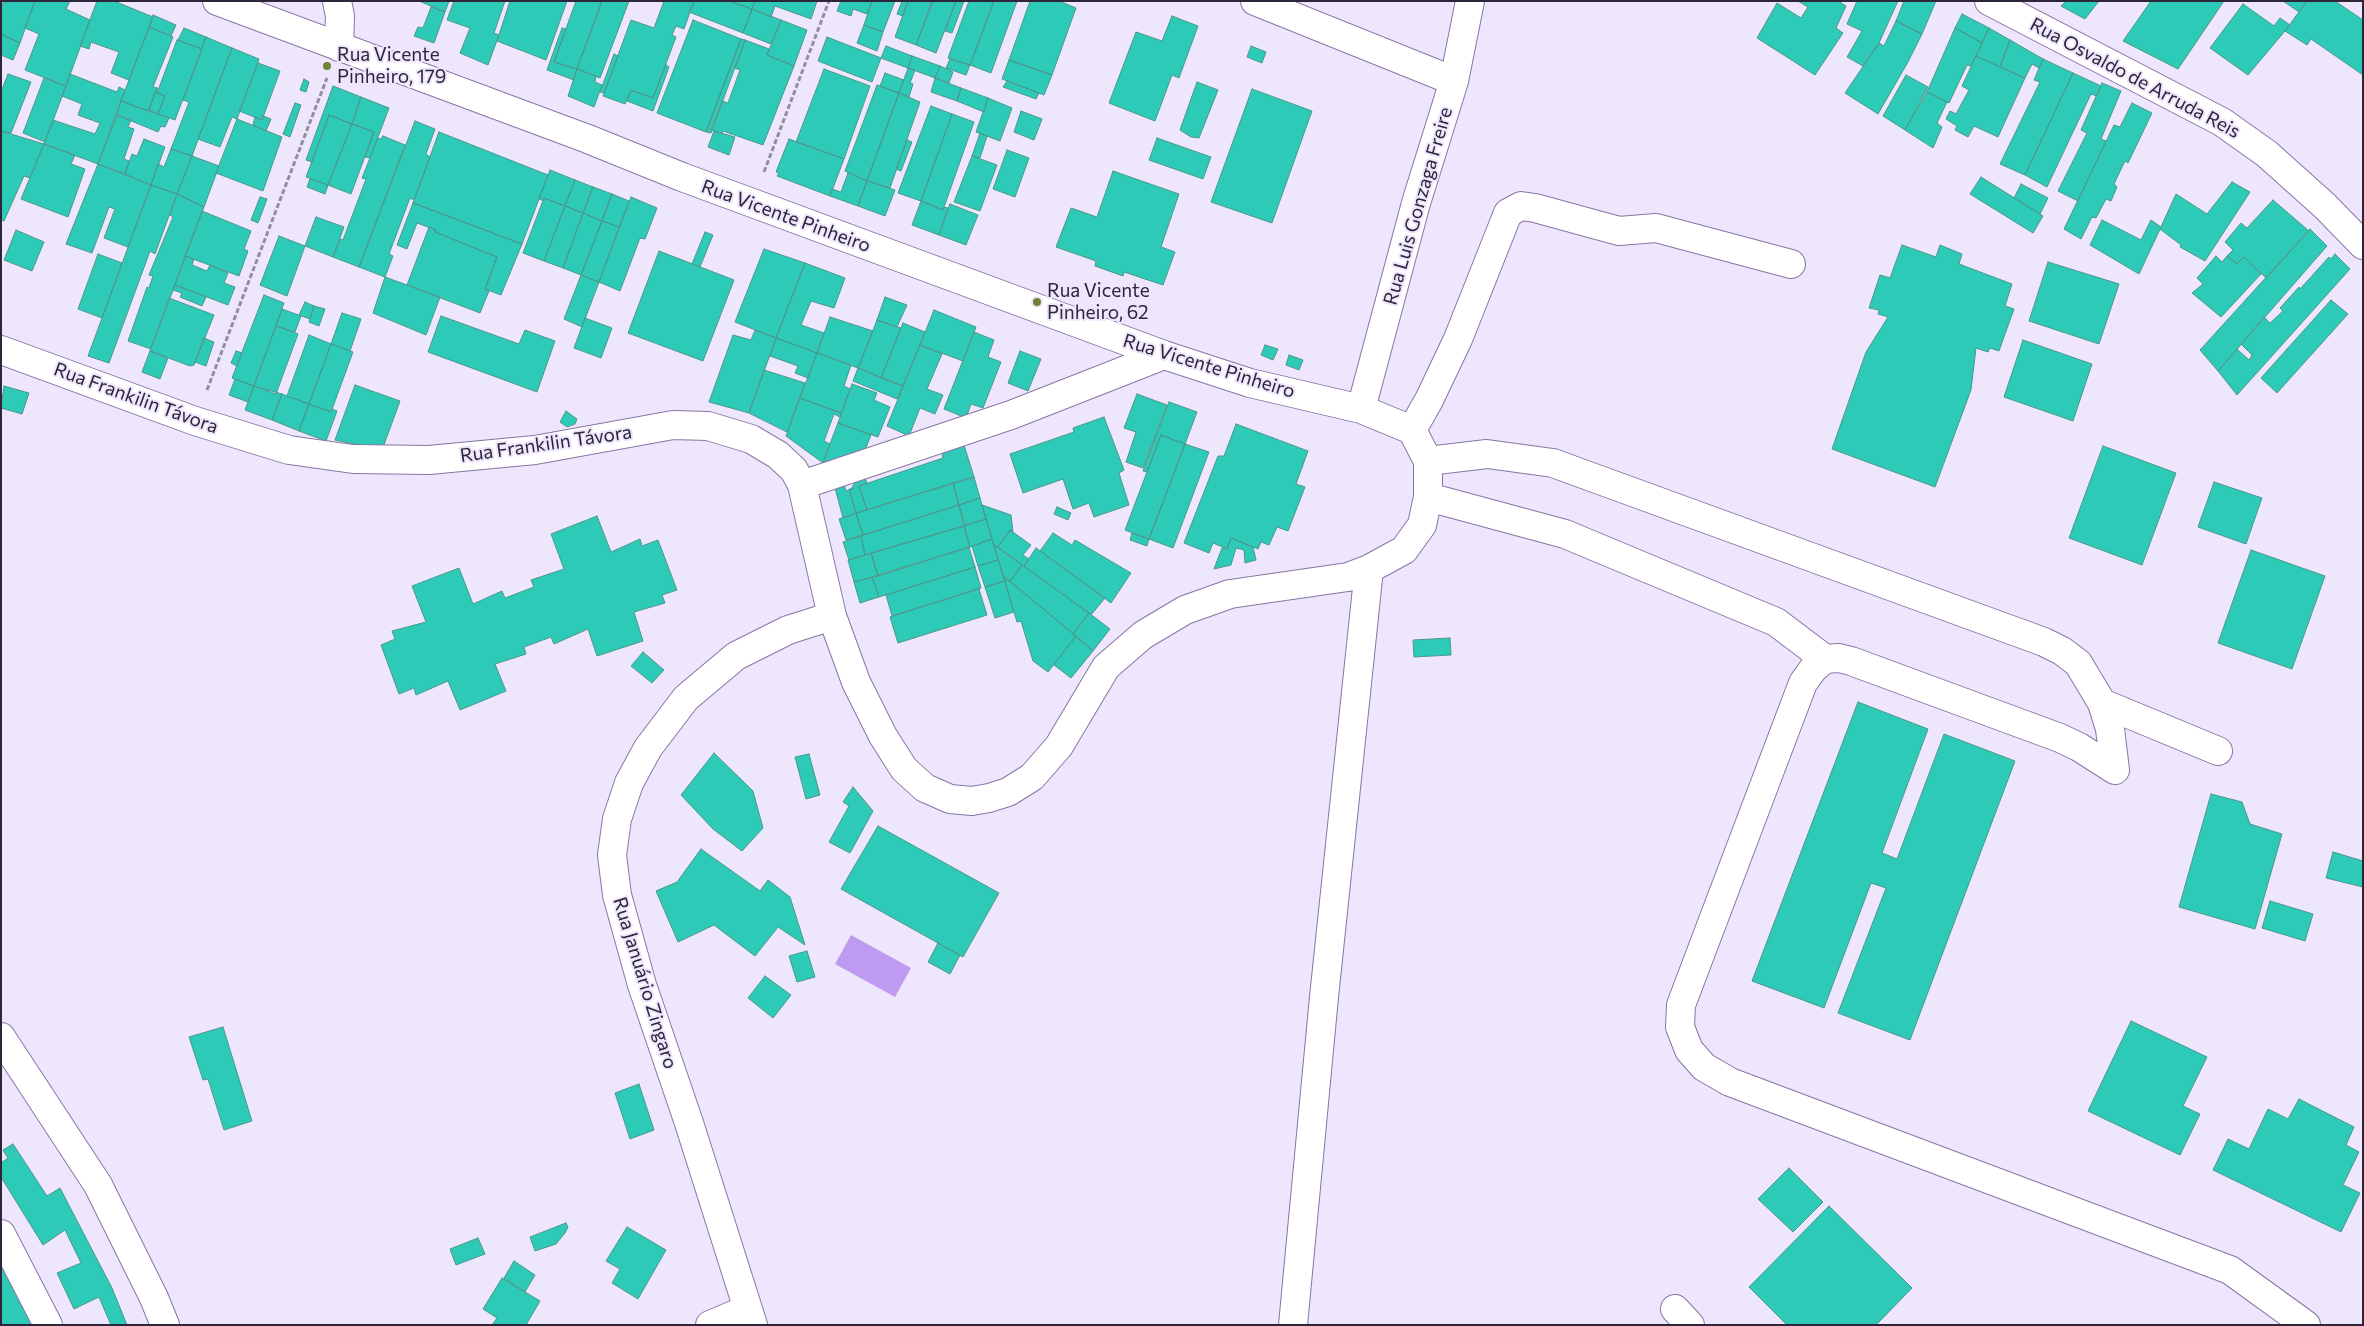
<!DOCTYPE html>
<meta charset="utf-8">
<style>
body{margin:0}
#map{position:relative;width:2364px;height:1326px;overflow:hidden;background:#eee6fc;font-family:Commissioner,sans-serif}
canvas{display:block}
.frame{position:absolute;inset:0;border:2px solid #2d2539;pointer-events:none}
</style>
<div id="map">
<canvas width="2364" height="1326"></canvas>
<div class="frame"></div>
</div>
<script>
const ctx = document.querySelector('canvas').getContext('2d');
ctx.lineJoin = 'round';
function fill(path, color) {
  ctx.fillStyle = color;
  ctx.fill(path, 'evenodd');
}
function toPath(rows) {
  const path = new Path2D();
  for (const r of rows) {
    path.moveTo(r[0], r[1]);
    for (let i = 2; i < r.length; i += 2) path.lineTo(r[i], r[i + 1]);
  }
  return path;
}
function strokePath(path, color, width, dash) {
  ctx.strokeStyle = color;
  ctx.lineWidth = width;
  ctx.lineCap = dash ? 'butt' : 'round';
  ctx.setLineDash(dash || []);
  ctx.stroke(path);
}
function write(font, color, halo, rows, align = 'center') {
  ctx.font = font + ' Commissioner,sans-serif';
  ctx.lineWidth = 4;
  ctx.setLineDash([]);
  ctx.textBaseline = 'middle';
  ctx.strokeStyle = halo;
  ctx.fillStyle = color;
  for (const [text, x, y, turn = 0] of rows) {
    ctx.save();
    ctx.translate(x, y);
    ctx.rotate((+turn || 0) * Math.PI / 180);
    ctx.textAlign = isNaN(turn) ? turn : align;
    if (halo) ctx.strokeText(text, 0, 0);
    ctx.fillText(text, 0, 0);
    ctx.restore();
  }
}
fill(toPath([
 [851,935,911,968,895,997,835,964]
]), '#be9af0');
const building = toPath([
 [4,1,35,1,20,43,1,34,1,7,4,1],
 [35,1,70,1,66,9,90,20,66,86,25,70,39,34,25,28,35,1],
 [97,1,114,1,153,17,129,80,111,73,119,52,91,42,89,49,80,46,97,1],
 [419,1,449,1,445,12,419,1],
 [454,1,505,1,494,33,499,35,488,65,460,53,470,28,447,20,454,1],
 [510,1,567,1,546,60,497,41,510,1],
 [576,1,602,1,577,69,554,62,576,1],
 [602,1,629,1,600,78,577,69,602,1],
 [664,1,694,1,684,29,676,26,672,35,676,37,653,98,631,90,625,104,603,96,631,20,654,28,664,1],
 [694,1,729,1,752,9,743,33,689,12,694,1],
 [729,1,755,1,752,9,729,1],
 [755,1,817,1,811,19,775,6,771,17,752,9,755,1],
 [841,1,872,1,867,14,853,9,851,16,837,11,841,1],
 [872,1,895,1,883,32,864,25,872,1],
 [902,1,908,1,903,16,897,14,902,1],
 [908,1,932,1,916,45,895,37,908,1],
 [933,1,956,1,936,53,916,45,933,1],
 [956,1,964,1,952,33,945,31,956,1],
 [969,1,994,1,970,65,948,58,969,1],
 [994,1,1017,1,991,73,970,65,994,1],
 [1030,1,1059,1,1076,8,1052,75,1009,60,1030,1],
 [1798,1,1838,1,1846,6,1836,28,1843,33,1815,75,1757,38,1777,3,1801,18,1808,7,1798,1],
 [1857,1,1898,1,1879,43,1863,66,1847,57,1862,31,1847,24,1857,1],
 [1904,1,1936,1,1922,34,1896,21,1904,1],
 [2066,1,2099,1,2085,19,2061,6,2066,1],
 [2151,1,2224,1,2178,69,2123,41,2151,1],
 [2283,1,2307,1,2299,12,2283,1],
 [2307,1,2335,1,2363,20,2363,75,2311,39,2307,45,2285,31,2307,1],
 [2243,4,2274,26,2280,18,2290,25,2248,75,2210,48,2243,4],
 [431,7,445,12,434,43,414,36,418,27,423,28,431,7],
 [752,9,781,20,771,44,743,33,752,9],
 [1962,14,1989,28,1982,43,1955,28,1962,14],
 [153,15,176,25,171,36,149,27,153,15],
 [1172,16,1198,26,1179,78,1172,75,1155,121,1109,103,1136,32,1162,41,1172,16],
 [693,20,741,39,706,132,657,113,693,20],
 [781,20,807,30,794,66,767,55,781,20],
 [1896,21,1922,34,1908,62,1878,114,1845,93,1879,43,1884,46,1896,21],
 [864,25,883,32,877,51,857,43,864,25],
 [149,27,173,37,153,87,157,88,148,111,121,101,149,27],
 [184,28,206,37,202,49,178,40,184,28],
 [562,28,566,29,554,62,577,69,574,80,547,70,562,28],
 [1955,28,1982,43,1971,66,1967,65,1949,103,1927,92,1955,28],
 [1989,28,2010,40,2000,67,1976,56,1989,28],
 [1,34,20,43,13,60,1,55,1,34],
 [206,37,232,48,192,156,171,149,189,102,183,100,206,37],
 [827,37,881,58,872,82,818,61,827,37],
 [741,39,745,40,711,133,706,132,741,39],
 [177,40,202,49,175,120,158,114,165,96,157,93,177,40],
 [745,40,769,49,767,55,794,66,763,145,723,131,722,134,711,130,722,101,728,103,740,70,735,68,745,40],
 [2010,40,2043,59,2039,68,2032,64,2025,78,2000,67,2010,40],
 [886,46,912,56,908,68,881,58,886,46],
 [1251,46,1266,52,1262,63,1247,57,1251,46],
 [232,48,259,59,237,119,232,117,220,147,198,139,232,48],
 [614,54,618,56,604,93,600,92,614,54],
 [912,56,940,66,935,78,908,68,912,56],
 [1976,56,2025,78,1998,137,1974,126,1968,137,1955,130,1957,126,1946,119,1950,111,1956,114,1969,90,1962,86,1976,56],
 [950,59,970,65,966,75,946,68,950,59],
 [2043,59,2073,73,2025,175,2000,164,2040,82,2034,80,2043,59],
 [1009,60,1052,75,1044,95,1002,79,1009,60],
 [258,63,280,71,262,120,239,111,258,63],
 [666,65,669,67,653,111,627,101,631,90,653,98,666,65],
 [940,66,953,72,949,83,935,78,940,66],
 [908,68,915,70,910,83,913,84,909,97,899,93,908,68],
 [577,69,596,76,595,82,602,85,594,107,568,96,577,69],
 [824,69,870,86,844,159,796,142,824,69],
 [885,73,904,80,899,93,880,86,885,73],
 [2073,73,2101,86,2097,96,2091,94,2047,187,2025,175,2073,73],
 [8,74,31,82,11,133,1,131,1,92,8,74],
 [70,74,117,92,119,87,125,90,98,164,44,144,53,120,95,134,100,123,78,115,82,104,62,96,70,74],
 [1906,75,1928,87,1905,130,1883,116,1906,75],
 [44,78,66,86,45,142,23,133,44,78],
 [935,78,961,88,957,101,931,92,935,78],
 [304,79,309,82,306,92,300,90,304,79],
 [1007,81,1039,93,1036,99,1003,87,1007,81],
 [1197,82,1218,90,1199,138,1191,137,1180,130,1197,82],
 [2102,83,2121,91,2101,139,2106,141,2078,201,2058,191,2087,133,2081,130,2102,83],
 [877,85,899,93,867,181,845,171,877,85],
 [333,86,361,97,352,124,329,115,312,162,306,160,333,86],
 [157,88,157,93,165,96,158,114,149,110,157,88],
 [961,88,988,98,984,112,957,101,961,88],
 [1252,89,1312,111,1272,223,1211,202,1252,89],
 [1927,92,1947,102,1937,123,1942,127,1933,148,1905,130,1927,92],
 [899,93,920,102,890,188,867,181,899,93],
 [361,97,389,108,370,158,365,157,374,132,352,124,361,97],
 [988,98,1012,108,1000,141,976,132,988,98],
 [121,101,169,118,165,127,161,126,158,132,117,115,121,101],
 [295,103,301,105,290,137,283,134,295,103],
 [2132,103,2152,113,2128,163,2125,161,2114,184,2117,187,2111,201,2106,199,2096,218,2092,217,2081,239,2064,229,2114,125,2120,127,2132,103],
 [931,106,952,114,921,201,898,193,931,106],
 [1021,111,1042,119,1034,140,1014,132,1021,111],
 [952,114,974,122,943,210,921,201,952,114],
 [117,115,131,120,128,127,134,129,124,159,129,161,125,174,98,164,117,115],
 [329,115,352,124,328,185,306,177,329,115],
 [263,116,271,119,266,131,253,125,255,117,262,120,263,116],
 [237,119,282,137,263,191,216,173,237,119],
 [415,121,435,129,426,154,430,157,414,200,410,198,389,254,393,256,385,277,359,267,415,121],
 [352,124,374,132,351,194,328,185,352,124],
 [1,131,44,144,30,178,24,176,4,221,1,220,1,131],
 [714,131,735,137,729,155,708,147,714,131],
 [439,132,548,175,522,244,413,203,439,132],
 [980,133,987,136,980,158,972,156,980,133],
 [383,136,405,145,359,267,333,257,340,239,343,240,366,179,362,178,378,138,381,139,383,136],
 [1157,138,1211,157,1203,179,1149,160,1157,138],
 [144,139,165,147,151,185,125,174,132,154,137,156,144,139],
 [789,139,844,159,830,196,777,176,779,173,776,172,789,139],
 [907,140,912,142,901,171,896,169,907,140],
 [44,144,75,155,71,164,85,169,68,217,21,199,44,144],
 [171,149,192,156,177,194,151,185,158,164,164,167,171,149],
 [1007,150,1029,158,1015,197,993,189,1007,150],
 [192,156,219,166,204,207,177,194,192,156],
 [972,156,997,165,980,211,954,202,972,156],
 [98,164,151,185,128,247,104,238,115,209,109,207,92,253,66,244,98,164],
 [550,170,575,180,565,206,544,198,544,201,539,199,550,170],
 [1113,171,1179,194,1161,247,1175,252,1163,285,1124,272,1123,276,1095,266,1096,261,1056,247,1071,208,1097,217,1113,171],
 [848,173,867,181,858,206,830,196,832,189,841,192,848,173],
 [1981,177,2043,216,2033,233,1970,194,1981,177],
 [310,179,328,185,325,194,307,187,310,179],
 [575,180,593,187,583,213,565,206,575,180],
 [867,181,895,190,885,216,858,206,867,181],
 [2232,182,2250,192,2205,261,2180,247,2181,245,2160,229,2176,194,2207,214,2232,182],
 [2021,184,2048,198,2040,214,2014,198,2021,184],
 [151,185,177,194,155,254,150,251,109,363,88,356,151,185],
 [593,187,612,194,602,221,583,213,593,187],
 [177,194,204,207,151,349,128,341,147,287,149,288,153,276,149,275,173,217,170,215,177,194],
 [612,194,629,201,619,227,602,221,612,194],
 [260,197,267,199,258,223,251,220,260,197],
 [631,197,657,208,645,239,640,238,620,291,599,282,631,197],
 [544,198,565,206,544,261,523,253,544,198],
 [2273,200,2309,231,2266,278,2244,257,2237,264,2227,256,2233,250,2225,242,2241,223,2247,228,2273,200],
 [921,201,943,210,944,207,948,208,939,235,912,225,921,201],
 [413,203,522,244,501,295,485,289,497,257,435,232,436,230,417,223,407,249,397,245,413,203],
 [950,204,978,215,966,245,939,235,950,204],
 [565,206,583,213,563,268,544,261,565,206],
 [202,211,251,231,244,249,248,251,239,276,185,256,202,211],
 [583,213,602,221,581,275,563,268,583,213],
 [316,217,344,227,333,257,305,246,316,217],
 [2102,220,2141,240,2151,220,2161,227,2139,274,2090,245,2102,220],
 [602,221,619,227,599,282,581,275,602,221],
 [429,227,436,230,435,232,497,257,485,289,489,291,480,313,407,285,429,227],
 [2310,229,2327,246,2218,371,2200,350,2310,229],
 [16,230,44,242,32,271,4,260,16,230],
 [705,232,713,235,700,267,692,264,705,232],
 [279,236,305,246,287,296,260,285,279,236],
 [1902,245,1936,257,1940,245,1962,254,1959,264,2012,284,2005,306,2014,309,1999,351,1990,348,1988,352,1976,348,1971,390,1935,487,1832,449,1866,352,1888,317,1878,314,1879,310,1869,308,1880,275,1890,278,1902,245],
 [764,249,805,263,776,338,735,322,764,249],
 [659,251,734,280,703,361,628,333,659,251],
 [98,254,122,263,102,318,78,309,98,254],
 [2335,254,2350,269,2237,395,2218,371,2237,349,2249,360,2252,355,2241,344,2264,317,2270,323,2283,311,2280,308,2299,287,2300,289,2329,257,2331,259,2335,254],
 [185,256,194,259,192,265,207,271,210,265,228,273,224,283,235,287,228,305,175,285,185,256],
 [2216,256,2222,262,2227,256,2237,264,2244,257,2261,274,2221,317,2192,293,2203,284,2197,278,2216,256],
 [2048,262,2119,284,2099,344,2029,321,2048,262],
 [805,263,845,278,834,308,811,301,801,325,824,333,817,353,776,338,805,263],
 [581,275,599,282,582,327,564,319,581,275],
 [385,277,440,297,426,335,373,313,385,277],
 [175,285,206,297,202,306,180,297,182,293,173,290,175,285],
 [264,295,284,303,254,386,232,378,264,295],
 [885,297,907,305,897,327,877,320,885,297],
 [169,298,214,315,194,365,190,366,150,351,169,298],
 [2331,300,2348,314,2277,393,2261,378,2331,300],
 [305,302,314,306,310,319,299,315,305,302],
 [314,306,325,309,319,326,309,322,314,306],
 [282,309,301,316,295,332,276,326,282,309],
 [934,310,976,327,963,361,920,345,934,310],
 [342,313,361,319,350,351,331,344,342,313],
 [441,316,519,344,525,330,555,341,537,392,428,352,441,316],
 [830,317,873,331,858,368,817,353,830,317],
 [585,318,612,328,601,358,574,348,585,318],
 [877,320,901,328,881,378,858,368,877,320],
 [903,323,925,332,903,386,881,378,903,323],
 [276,326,298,334,276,394,254,386,276,326],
 [755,330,776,338,749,413,709,402,733,335,751,340,755,330],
 [974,332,994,340,988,357,1001,362,983,408,971,404,966,418,944,409,974,332],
 [309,335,331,344,309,404,287,396,309,335],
 [204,338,214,342,206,366,195,362,204,338],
 [776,338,817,353,808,378,795,373,798,366,770,356,776,338],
 [2023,340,2092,364,2073,421,2004,397,2023,340],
 [331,344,353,352,331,412,309,404,331,344],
 [920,345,942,354,927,389,943,395,935,414,920,408,909,436,887,426,920,345],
 [1265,345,1278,349,1273,360,1261,355,1265,345],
 [150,351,168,358,160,379,142,372,150,351],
 [236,351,242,353,237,366,231,363,236,351],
 [1020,351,1041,359,1028,391,1008,383,1020,351],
 [817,353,851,365,844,386,850,389,841,413,800,398,817,353],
 [1289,355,1303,360,1299,370,1286,365,1289,355],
 [858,368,903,386,897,399,853,381,858,368],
 [764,370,805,383,787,432,749,413,764,370],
 [235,379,254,386,248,402,229,395,235,379],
 [852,384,877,393,874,400,890,407,878,437,838,423,852,384],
 [355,385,400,401,382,450,335,440,355,385],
 [4,386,29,393,22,414,1,408,4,386],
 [254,386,282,394,272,420,245,410,254,386],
 [282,394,309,404,299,431,272,420,282,394],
 [1137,394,1167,405,1143,468,1126,462,1136,432,1124,428,1137,394],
 [800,398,841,413,840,417,834,414,824,441,830,444,823,463,786,436,800,398],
 [1169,402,1197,412,1185,444,1161,435,1147,472,1143,471,1169,402],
 [309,404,331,412,332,409,337,411,326,441,299,431,309,404],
 [566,411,577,419,575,424,567,427,560,422,566,411],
 [1104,417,1124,470,1119,473,1129,505,1094,517,1089,503,1073,509,1063,479,1023,493,1010,454,1074,432,1073,428,1104,417],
 [838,423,871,435,863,455,823,462,838,423],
 [1236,424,1308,451,1296,484,1305,487,1288,531,1277,527,1269,545,1261,542,1258,549,1231,538,1227,549,1213,543,1209,553,1184,543,1218,456,1224,456,1236,424],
 [1161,435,1185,444,1149,539,1125,530,1161,435],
 [1185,444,1209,452,1173,548,1149,539,1185,444],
 [964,445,974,477,867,510,859,486,943,458,942,453,964,445],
 [2103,446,2176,473,2142,565,2069,538,2103,446],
 [974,477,980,498,959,505,953,483,974,477],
 [865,478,867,483,859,486,867,510,856,513,850,492,856,480,865,478],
 [2214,482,2262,498,2246,544,2198,527,2214,482],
 [953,483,959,505,863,535,856,513,953,483],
 [844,484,846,491,852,488,850,492,856,513,843,518,835,488,844,484],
 [980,498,986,519,965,525,959,505,980,498],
 [959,505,964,526,865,555,861,536,959,505],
 [982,505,1011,515,1013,532,1010,530,998,547,994,545,982,505],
 [1057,507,1071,513,1068,520,1054,514,1057,507],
 [856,513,863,535,846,540,839,519,856,513],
 [597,516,611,552,640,539,642,546,658,540,677,590,662,595,665,603,634,612,643,641,597,656,588,629,554,644,551,637,524,647,526,654,495,664,506,691,460,710,448,681,416,695,414,688,399,694,381,645,395,639,392,631,426,622,412,586,459,568,473,604,502,591,505,598,534,587,531,580,564,569,551,534,597,516],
 [986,519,992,539,970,547,964,526,986,519],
 [964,526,970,547,878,576,871,553,964,526],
 [1010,530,1031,545,1023,555,1029,559,1024,566,998,547,1010,530],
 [1053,533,1072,545,1075,540,1131,573,1111,603,1040,551,1053,533],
 [1132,533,1149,539,1147,546,1130,540,1132,533],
 [861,536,865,555,849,560,843,542,861,536],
 [1231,538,1253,547,1256,560,1245,563,1244,550,1236,548,1231,565,1214,569,1222,548,1227,549,1231,538],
 [992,539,998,560,978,566,972,546,992,539],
 [994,545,1022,565,1010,581,1003,576,994,545],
 [969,547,975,567,879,597,872,577,969,547],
 [1036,548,1105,598,1091,615,1024,566,1036,548],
 [2251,550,2325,576,2292,669,2218,643,2251,550],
 [871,553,878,576,854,582,848,560,871,553],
 [998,560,1005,581,985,587,978,566,998,560],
 [1022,565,1089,613,1073,634,1010,581,1022,565],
 [975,567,981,588,892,616,886,595,975,567],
 [1003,576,1076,636,1048,672,1033,661,1021,621,1017,622,1003,576],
 [872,577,879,597,860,603,854,582,872,577],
 [1005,581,1014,612,995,618,985,587,1005,581],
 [979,589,987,615,898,643,890,617,979,589],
 [1089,613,1110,629,1093,651,1073,634,1089,613],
 [1076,636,1093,651,1071,678,1054,665,1076,636],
 [1450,638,1451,655,1414,657,1413,640,1450,638],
 [643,652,664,670,652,683,631,666,643,652],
 [1858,702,1928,729,1882,853,1897,859,1944,734,2015,761,1910,1040,1838,1013,1886,888,1871,883,1824,1008,1752,981,1858,702],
 [714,753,753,791,763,828,742,851,713,829,681,795,714,753],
 [809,754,820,795,806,799,795,757,809,754],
 [853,787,873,811,850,853,829,842,849,806,843,802,853,787],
 [2211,794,2242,802,2250,824,2282,834,2255,929,2179,907,2211,794],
 [878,826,999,893,963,957,841,889,878,826],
 [701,849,760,891,768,880,790,897,805,945,778,927,755,956,714,925,678,942,656,891,677,882,701,849],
 [2333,852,2363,861,2363,887,2326,878,2333,852],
 [2270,901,2313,914,2305,941,2262,928,2270,901],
 [938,943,960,955,950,974,928,962,938,943],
 [807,951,815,977,797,982,789,956,807,951],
 [765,976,791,995,773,1018,748,998,765,976],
 [2131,1021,2207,1057,2183,1106,2200,1114,2180,1155,2088,1111,2131,1021],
 [223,1027,252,1121,224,1130,208,1079,203,1080,189,1037,223,1027],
 [639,1084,654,1130,630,1139,615,1093,639,1084],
 [2299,1099,2354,1127,2346,1145,2359,1152,2343,1185,2360,1193,2341,1232,2213,1170,2228,1139,2249,1149,2268,1109,2288,1119,2299,1099],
 [13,1144,47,1196,60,1188,112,1288,127,1325,111,1325,99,1297,74,1309,57,1273,81,1263,65,1230,43,1245,1,1177,1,1163,8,1158,3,1150,13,1144],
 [1789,1168,1823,1202,1793,1232,1758,1199,1789,1168],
 [1829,1206,1912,1288,1876,1325,1787,1325,1749,1287,1829,1206],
 [566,1223,568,1227,565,1233,556,1244,535,1251,530,1237,566,1223],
 [627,1227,666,1250,638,1299,612,1283,620,1269,606,1261,627,1227],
 [478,1238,485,1254,456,1265,450,1249,478,1238],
 [1,1256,37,1325,1,1325,1,1256],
 [514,1261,535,1275,525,1292,504,1278,514,1261],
 [502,1278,540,1301,526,1325,492,1325,497,1318,483,1309,502,1278]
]);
fill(building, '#2dcab7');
strokePath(building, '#4d968b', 1);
const minor = toPath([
 [337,1,340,16,339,47],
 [1255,1,1454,81],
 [1989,1,2222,122,2267,154,2325,206,2363,245],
 [1,350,195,421,289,450,353,459,429,460,535,450,673,425,708,426,751,439,778,455,794,470,802,485,832,616,856,682,883,736,904,769,925,788,950,799,972,801,989,798,1008,792,1032,777,1059,746,1106,667,1143,635,1185,610,1230,594,1348,577,1369,569,1404,550,1422,525,1428,497,1428,461,1412,430,1361,409,1250,383,1164,355,682,177,588,139,217,1],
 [1361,409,1416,203,1454,81,1470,1],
 [1412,430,1429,400,1458,339,1508,213,1521,206,1535,208,1619,231,1656,228,1791,264],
 [1428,461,1487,454,1553,463,2044,642,2062,651,2078,663,2102,703,2110,729,2115,770],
 [802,485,1011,415,1164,355],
 [1428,497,1565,534,1776,622,1825,659],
 [2102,703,2218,751],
 [2115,770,2079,747,2060,738,1851,661,1839,658,1825,659,1813,669,1803,683,1681,1005,1680,1027,1689,1050,1704,1067,1730,1082,2230,1270,2306,1325],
 [1,1037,98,1185,154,1298,165,1325],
 [1,1234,48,1325],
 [1675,1309,1690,1325],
 [710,1325,748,1309],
 [753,1325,689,1123,642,985,617,895,612,855,617,819,629,783,648,748,686,698,736,656,788,630,832,616],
 [1293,1325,1324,997,1369,569]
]);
strokePath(minor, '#8975a5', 30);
strokePath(toPath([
 [764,172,829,1],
 [207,390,327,78]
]), '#948ca1', 3, [5, 2.5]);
strokePath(minor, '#fff', 28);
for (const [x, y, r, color] of [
 [327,66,5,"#6e8435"],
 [1037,302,5,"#6e8435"]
]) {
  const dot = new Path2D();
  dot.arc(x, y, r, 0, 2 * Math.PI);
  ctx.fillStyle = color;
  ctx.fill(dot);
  strokePath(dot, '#eee6fc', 2);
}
write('19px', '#2d2539', '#eee6fc', [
 ["Rua Vicente",337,55],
 ["Pinheiro, 179",337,77],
 ["Rua Vicente",1047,291],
 ["Pinheiro, 62",1047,313]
], 'left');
write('19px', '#2d2539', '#eee6fc', [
 ["Rua Osvaldo de Arruda Reis",2135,78,28],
 ["Rua Luis Gonzaga Freire",1418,206,-74],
 ["Rua Vicente Pinheiro",786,216,20],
 ["Rua Vicente Pinheiro",1209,366,17],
 ["Rua Frankilin Távora",136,398,20],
 ["Rua Frankilin Távora",546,444,-8],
 ["Rua Januário Zingaro",645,983,73]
]);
</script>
